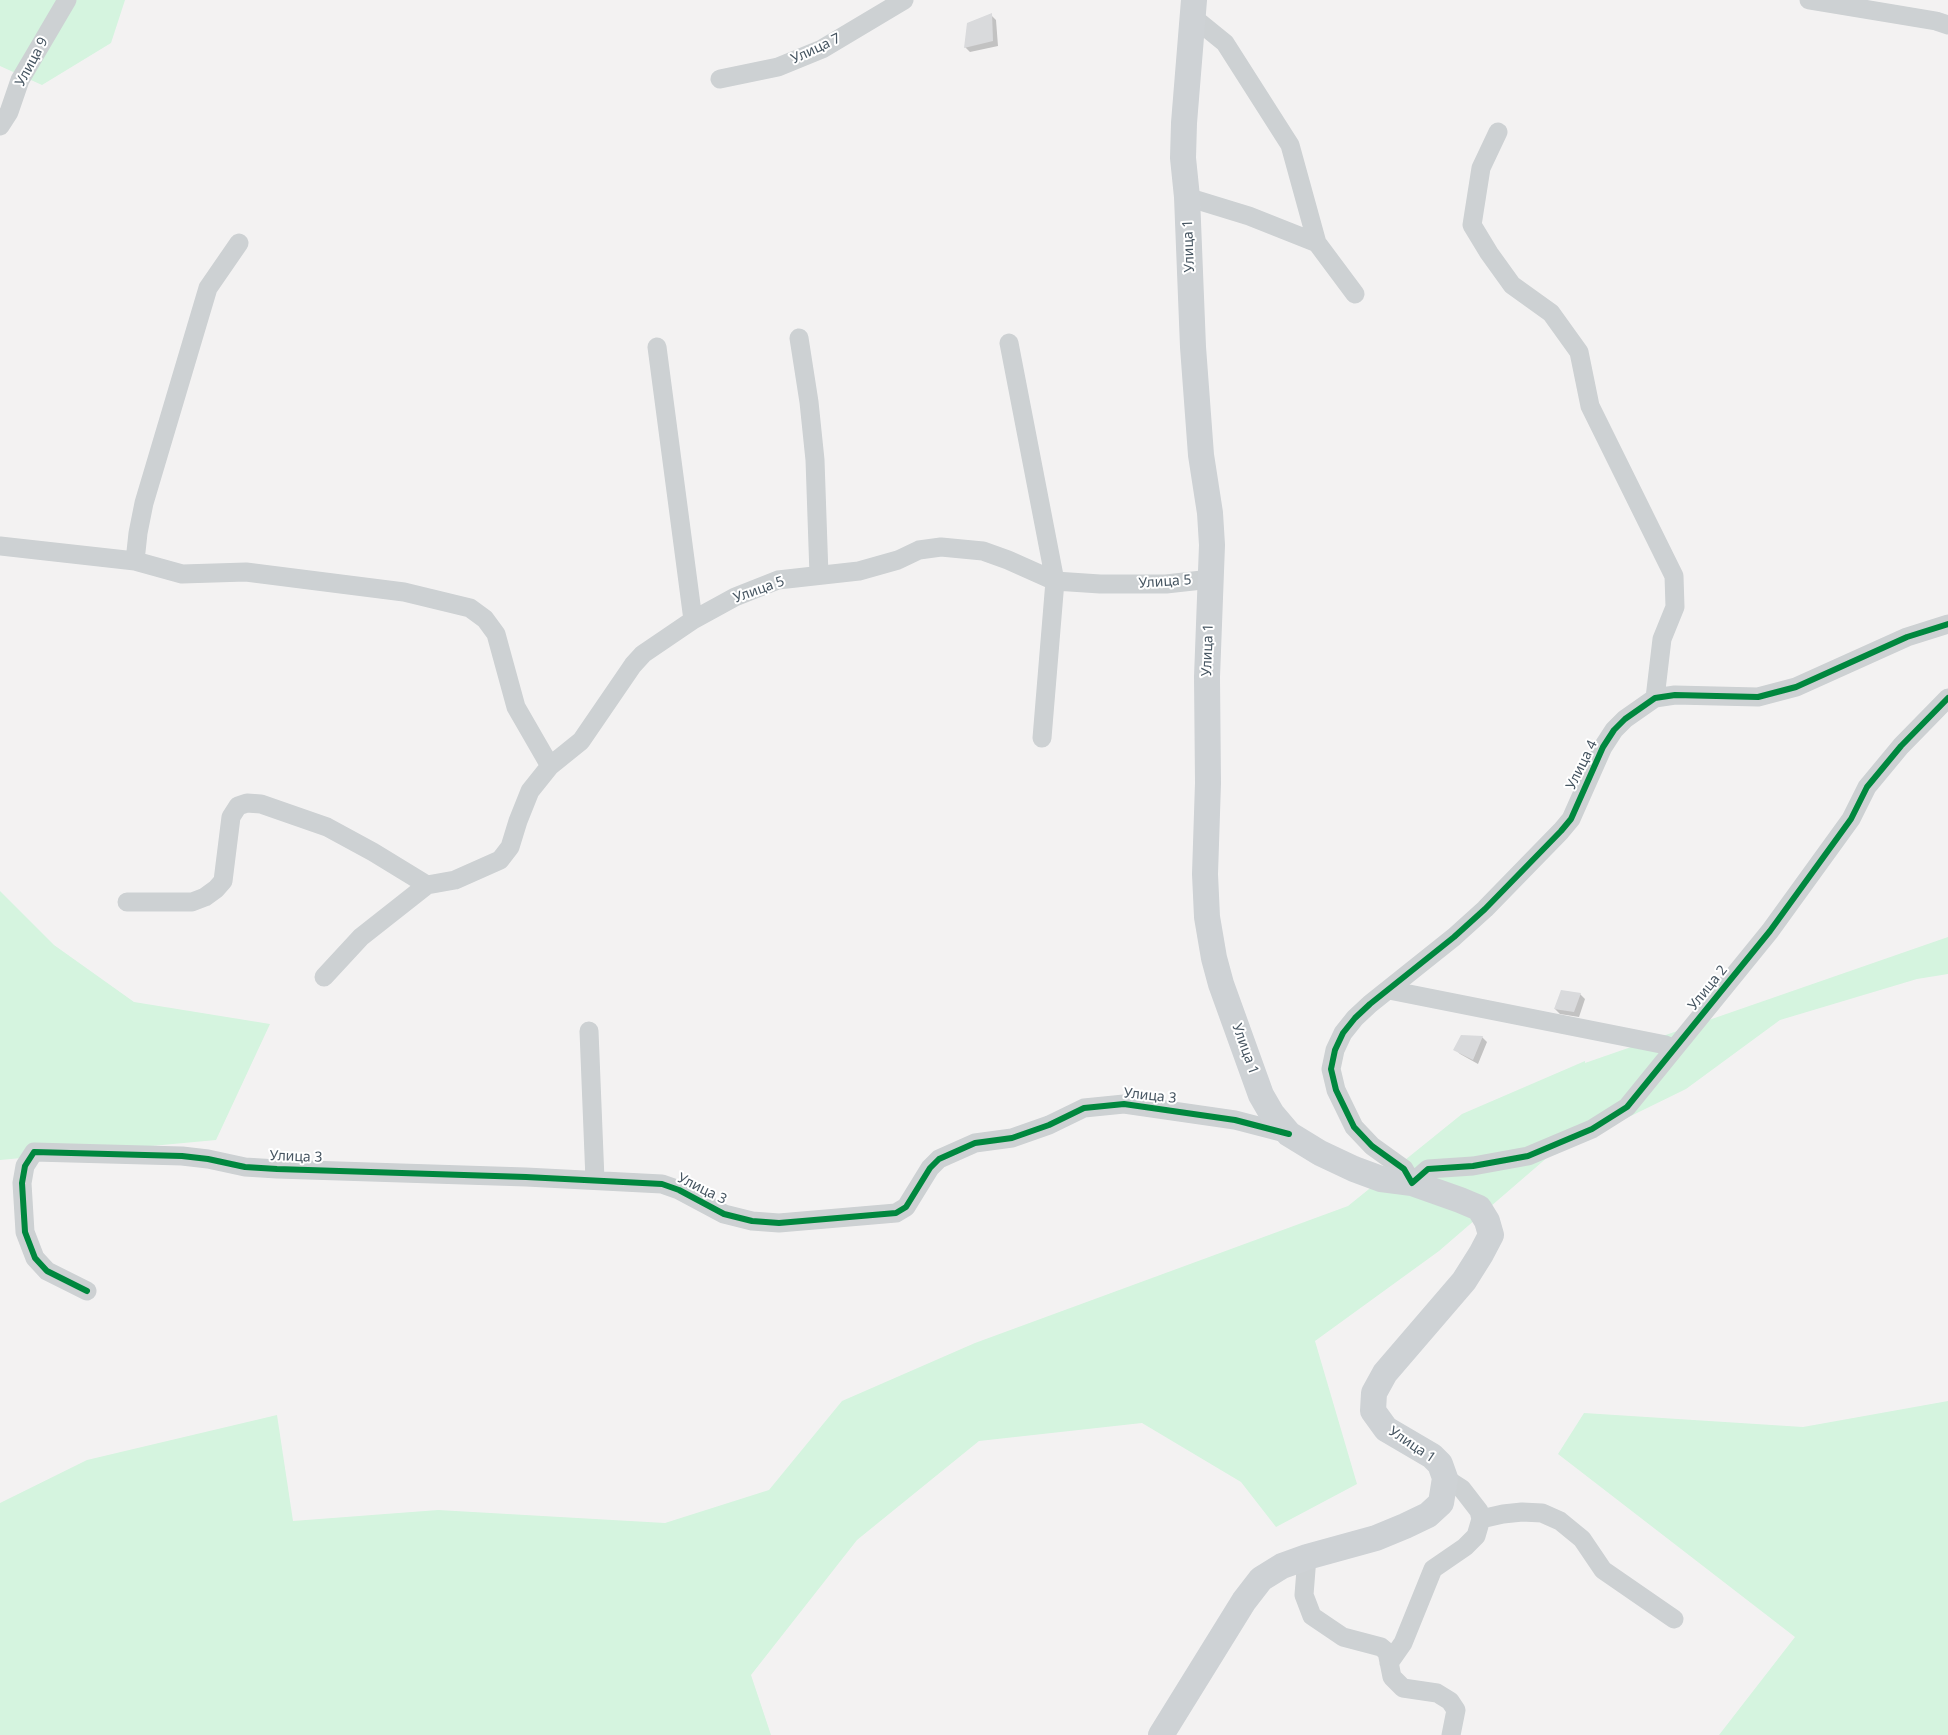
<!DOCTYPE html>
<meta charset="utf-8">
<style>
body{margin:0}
canvas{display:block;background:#f3f2f2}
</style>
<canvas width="1948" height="1735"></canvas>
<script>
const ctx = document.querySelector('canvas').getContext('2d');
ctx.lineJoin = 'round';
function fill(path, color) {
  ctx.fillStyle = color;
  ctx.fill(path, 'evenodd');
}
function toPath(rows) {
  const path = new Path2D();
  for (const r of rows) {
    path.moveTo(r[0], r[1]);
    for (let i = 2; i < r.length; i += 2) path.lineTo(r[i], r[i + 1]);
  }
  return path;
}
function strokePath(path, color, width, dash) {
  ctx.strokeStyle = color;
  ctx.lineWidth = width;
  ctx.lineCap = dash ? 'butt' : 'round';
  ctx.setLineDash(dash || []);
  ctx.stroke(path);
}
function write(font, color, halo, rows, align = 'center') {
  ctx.font = font + ' "Noto Sans",sans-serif';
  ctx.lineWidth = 4;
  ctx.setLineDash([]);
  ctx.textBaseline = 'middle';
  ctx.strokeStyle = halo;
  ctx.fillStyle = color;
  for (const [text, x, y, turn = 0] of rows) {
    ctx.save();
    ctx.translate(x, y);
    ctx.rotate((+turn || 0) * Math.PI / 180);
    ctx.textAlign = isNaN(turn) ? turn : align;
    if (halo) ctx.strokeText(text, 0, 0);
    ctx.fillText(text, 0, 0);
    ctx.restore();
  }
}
fill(toPath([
 [0,0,125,0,111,43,42,85,0,66],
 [0,891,54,945,134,1002,270,1024,216,1140,0,1160],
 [1948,937,1948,974,1917,979,1780,1020,1686,1089,1549,1156,1439,1251,1315,1341,1357,1484,1276,1527,1241,1482,1142,1423,979,1441,857,1540,751,1675,771,1735,0,1735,0,1503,87,1460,277,1415,293,1521,438,1510,665,1523,769,1490,842,1401,975,1343,1348,1206,1462,1114,1585,1061,1585,1063],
 [1948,1401,1948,1735,1719,1735,1795,1637,1558,1454,1584,1413,1803,1427]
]), '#d5f4df');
fill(toPath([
 [991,15,996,20,998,46,970,52,965,47],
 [1580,994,1585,999,1579,1017,1560,1014,1555,1009],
 [1482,1037,1487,1042,1478,1064,1460,1054,1455,1049]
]), '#0003');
fill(toPath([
 [992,13,993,41,964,48,967,23],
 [1561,990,1581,993,1574,1012,1554,1009],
 [1461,1035,1483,1036,1473,1060,1453,1050]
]), '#d9dadc');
strokePath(toPath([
 [1809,0,1936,21,1948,25],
 [1193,17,1225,43,1290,145,1317,243],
 [720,79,778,67,822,49,904,0],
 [0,126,9,112,20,80,67,0],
 [1498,132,1481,168,1472,225,1489,253,1512,285,1551,313,1579,352,1590,406,1674,576,1675,607,1662,639,1655,698],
 [1187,197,1249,216,1317,243,1355,294],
 [799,338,809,402,815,460,819,575],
 [1009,343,1055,581,1042,738],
 [657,347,693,620],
 [0,546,135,561,182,574,246,572,404,592,470,608,485,619,496,634,516,707,550,766],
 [135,561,138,533,144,503,208,288,239,243],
 [1948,624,1907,637,1796,687,1758,697,1675,695,1655,698,1625,719,1614,730,1603,747,1571,819,1561,831,1485,909,1454,937,1370,1004,1355,1018,1343,1033,1335,1050,1331,1069,1336,1090,1354,1127,1372,1146,1404,1169,1412,1183,1428,1169,1473,1166,1528,1156,1592,1129,1627,1107,1770,931,1851,819,1867,787,1901,746,1948,698],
 [127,902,192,902,205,897,216,889,223,881,231,817,238,806,247,803,261,804,327,827,373,852,427,885],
 [324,977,361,937,427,885,455,880,500,860,510,847,518,821,530,791,550,766,581,741,633,665,643,654,693,620,735,597,778,580,859,571,898,560,919,550,941,547,983,551,1008,560,1055,581,1100,584,1166,584,1211,579],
 [1389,990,1666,1045],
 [589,1031,595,1180],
 [87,1291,47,1271,35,1258,25,1232,22,1183,25,1166,34,1152,182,1156,208,1159,245,1167,277,1169,526,1177,662,1184,679,1190,724,1214,752,1221,779,1223,896,1213,906,1207,930,1168,939,1159,975,1143,1012,1138,1049,1125,1084,1108,1124,1104,1235,1120,1289,1134],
 [1445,1478,1462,1489,1479,1511,1481,1519,1503,1514,1522,1512,1542,1513,1560,1521,1582,1539,1603,1570,1674,1619],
 [1307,1557,1304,1595,1312,1616,1343,1637,1381,1647,1387,1652,1392,1677,1403,1688,1437,1693,1450,1701,1456,1710,1451,1735],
 [1389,1663,1403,1643,1433,1569,1465,1547,1476,1536,1481,1519]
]), '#cdd1d3', 19);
strokePath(toPath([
 [1161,1735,1244,1601,1261,1579,1282,1566,1307,1557,1376,1538,1405,1526,1428,1515,1441,1503,1445,1478,1440,1464,1432,1456,1386,1429,1373,1411,1374,1393,1385,1373,1464,1281,1481,1254,1491,1235,1487,1221,1479,1208,1460,1200,1412,1183,1381,1179,1354,1169,1320,1153,1289,1134,1272,1114,1261,1095,1221,984,1214,958,1207,917,1205,874,1208,783,1207,677,1212,545,1210,513,1201,455,1193,347,1187,197,1183,158,1184,123,1194,0]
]), '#ced2d5', 26);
strokePath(toPath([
 [1948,624,1907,637,1796,687,1758,697,1675,695,1655,698,1625,719,1614,730,1603,747,1571,819,1561,831,1485,909,1454,937,1370,1004,1355,1018,1343,1033,1335,1050,1331,1069,1336,1090,1354,1127,1372,1146,1404,1169,1412,1183,1428,1169,1473,1166,1528,1156,1592,1129,1627,1107,1770,931,1851,819,1867,787,1901,746,1948,698],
 [87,1291,47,1271,35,1258,25,1232,22,1183,25,1166,34,1152,182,1156,208,1159,245,1167,277,1169,526,1177,662,1184,679,1190,724,1214,752,1221,779,1223,896,1213,906,1207,930,1168,939,1159,975,1143,1012,1138,1049,1125,1084,1108,1124,1104,1235,1120,1289,1134]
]), '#00873e', 6);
write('14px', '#465561', '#fff', [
 ["Улица 7",816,49,-25],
 ["Улица 9",32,62,-62],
 ["Улица 1",1189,246,-92],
 ["Улица 5",1165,582,-4],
 ["Улица 5",759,590,-20],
 ["Улица 1",1208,650,-88],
 ["Улица 4",1582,765,-64],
 ["Улица 2",1708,988,-51],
 ["Улица 1",1245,1049,70],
 ["Улица 3",1150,1096,6],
 ["Улица 3",296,1157,2],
 ["Улица 3",702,1189,26],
 ["Улица 1",1412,1445,34]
]);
</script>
